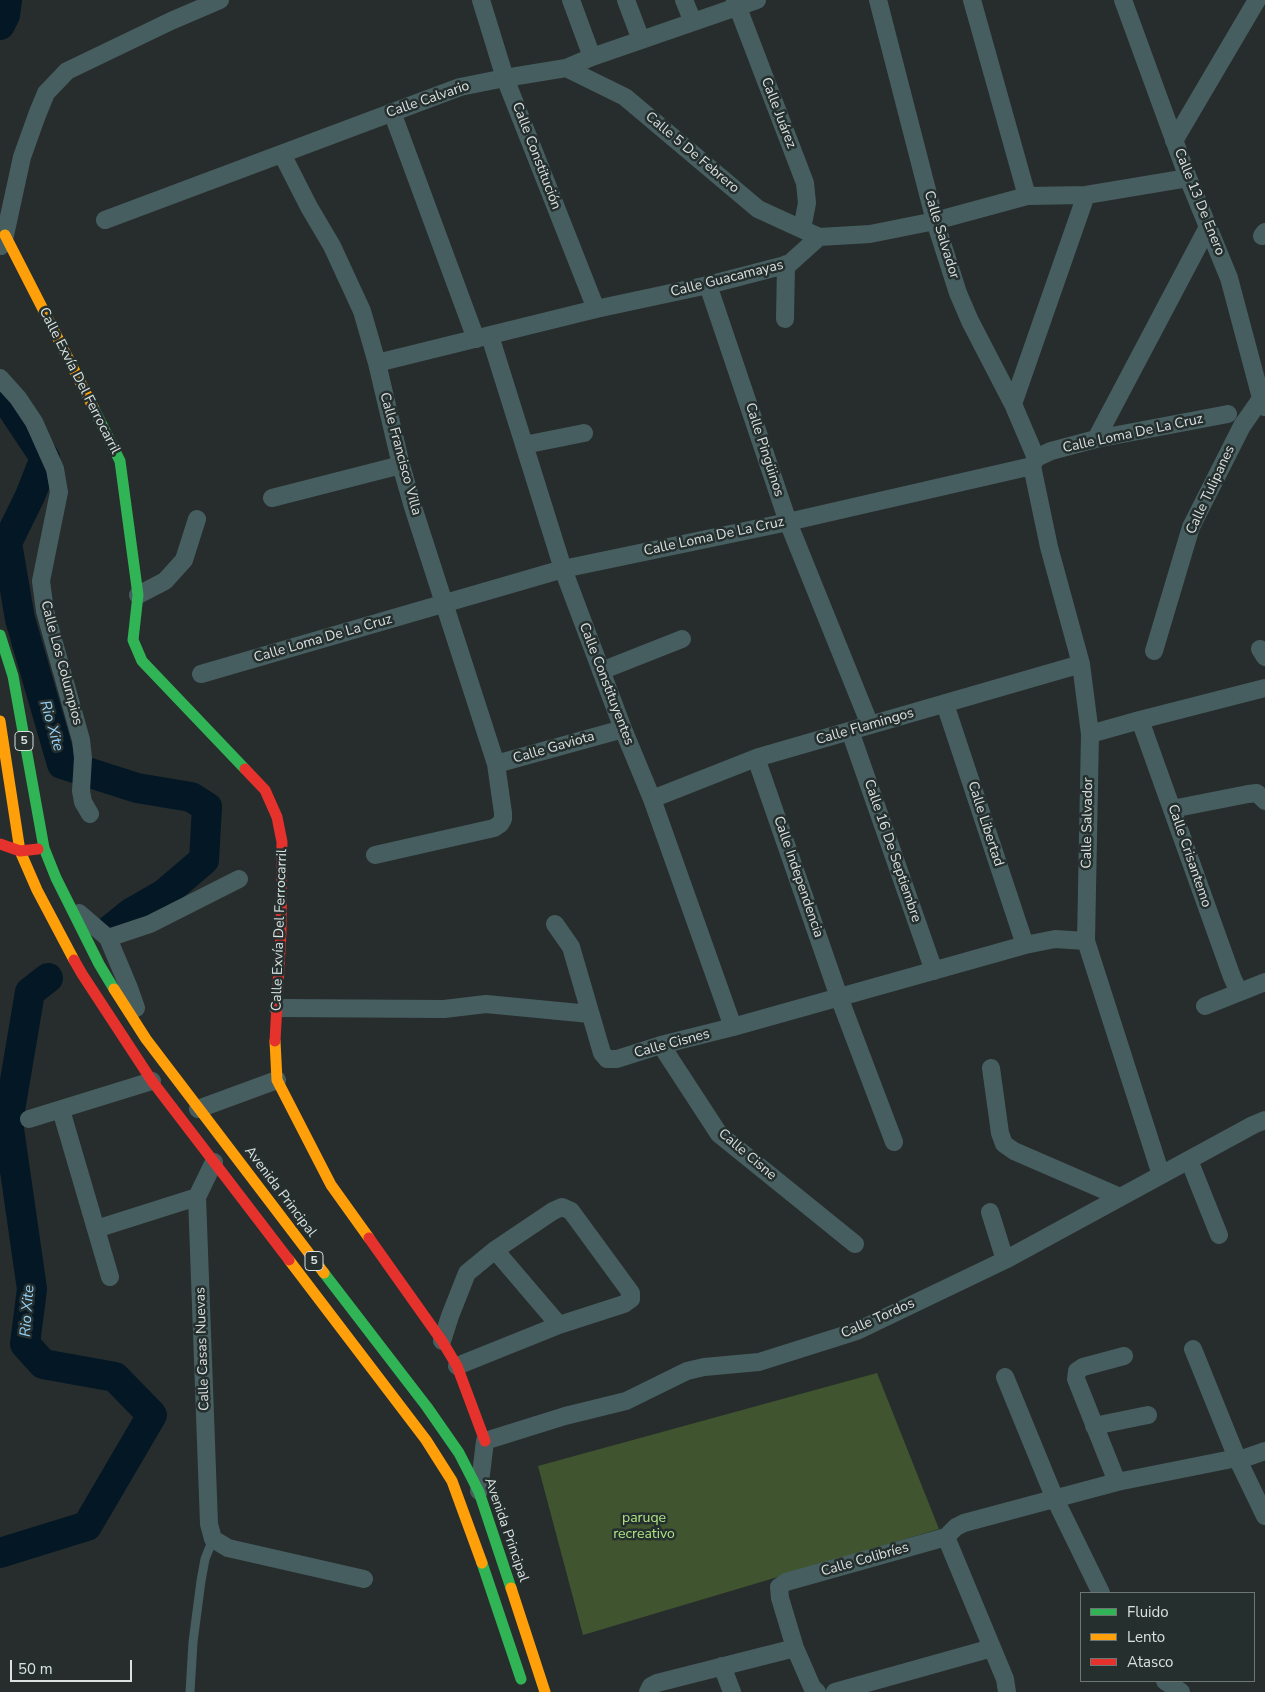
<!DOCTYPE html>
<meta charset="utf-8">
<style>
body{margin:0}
#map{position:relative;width:1265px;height:1692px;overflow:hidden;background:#272d2c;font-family:"Nunito Sans",sans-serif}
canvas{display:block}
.legend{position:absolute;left:1080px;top:1592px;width:175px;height:90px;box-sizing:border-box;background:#252f2e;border:1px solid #6d7675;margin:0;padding:6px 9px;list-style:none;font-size:15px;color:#dae1e0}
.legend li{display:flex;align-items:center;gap:10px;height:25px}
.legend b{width:25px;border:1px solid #6d7675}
.scale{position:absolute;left:10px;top:1660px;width:122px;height:22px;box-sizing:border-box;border:2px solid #dae1e0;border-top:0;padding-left:6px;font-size:15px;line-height:18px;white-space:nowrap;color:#dae1e0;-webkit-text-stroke:4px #252f2e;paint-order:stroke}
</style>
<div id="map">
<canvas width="1265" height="1692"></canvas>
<ul class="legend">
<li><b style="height:6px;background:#30b455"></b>Fluido</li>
<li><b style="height:6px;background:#ff9f0a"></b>Lento</li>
<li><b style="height:6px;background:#e5322d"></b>Atasco</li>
</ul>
<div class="scale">50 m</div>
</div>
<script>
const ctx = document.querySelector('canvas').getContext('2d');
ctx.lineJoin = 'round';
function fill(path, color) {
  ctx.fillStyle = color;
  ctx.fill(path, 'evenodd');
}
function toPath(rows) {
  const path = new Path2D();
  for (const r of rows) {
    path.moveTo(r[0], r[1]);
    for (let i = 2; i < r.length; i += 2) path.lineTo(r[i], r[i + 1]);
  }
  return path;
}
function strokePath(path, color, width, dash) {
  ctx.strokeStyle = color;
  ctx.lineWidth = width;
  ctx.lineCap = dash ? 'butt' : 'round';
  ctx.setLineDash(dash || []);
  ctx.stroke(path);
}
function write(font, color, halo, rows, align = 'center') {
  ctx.font = font + ' "Nunito Sans",sans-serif';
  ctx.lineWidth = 5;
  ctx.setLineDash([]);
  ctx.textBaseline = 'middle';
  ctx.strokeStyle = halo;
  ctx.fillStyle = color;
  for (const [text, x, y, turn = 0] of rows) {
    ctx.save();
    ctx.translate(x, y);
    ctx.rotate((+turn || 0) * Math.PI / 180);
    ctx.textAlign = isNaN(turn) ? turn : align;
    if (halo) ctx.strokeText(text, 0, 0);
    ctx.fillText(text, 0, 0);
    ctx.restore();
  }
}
fill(toPath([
 [877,1373,939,1529,583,1635,538,1466]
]), '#3f542f');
strokePath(toPath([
 [0,25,5,15,7,0],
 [0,390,45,458,30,496,7,543,20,619,62,764,137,788,191,797,207,807,204,860,164,894,131,913,110,930],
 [0,1553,87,1526,152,1415,115,1377,43,1364,25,1344,32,1289,8,1122,30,992,48,978]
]), '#041725', 30);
strokePath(toPath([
 [190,1692,193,1642,201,1581,205,1559,213,1539]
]), '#475e61', 9);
strokePath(toPath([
 [481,0,505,78,596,309],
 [571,0,592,57],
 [626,0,641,40],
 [684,0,693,22],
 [735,0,805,183,807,203,802,229],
 [878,0,935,221,958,293,970,321,1013,404,1036,458],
 [972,0,1027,196],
 [1123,0,1188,178,1229,278,1261,398,1265,407],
 [566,68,625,97,758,209,819,237],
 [392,112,476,339],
 [1174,141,1257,0],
 [282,154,309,207,332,246,362,311,377,363,401,465,413,507,496,764,503,813,503,819,500,824,494,828,375,855],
 [105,220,460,87,505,78,566,68,592,57,757,0],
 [1262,236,1265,232],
 [1,246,5,235,22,157,37,115,46,93,67,71,171,21,220,0],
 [708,285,788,522,870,725],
 [785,319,786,264],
 [490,336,563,569,623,729,652,799,733,1027],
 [377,363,596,309,708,285,789,264,819,237,870,234,935,221,1027,196,1086,195,1188,178],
 [0,378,18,398,34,422,55,469,59,492,41,581,45,611,81,740,83,758,81,791,83,802,90,814],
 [1013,404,1086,195],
 [1096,439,1208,227],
 [524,445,584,433],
 [1032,466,1049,547,1081,664,1090,734,1086,941,1161,1175],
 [272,498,401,465],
 [138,595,165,581,184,560,197,519],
 [1260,649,1265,657],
 [1154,651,1191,527,1242,426,1265,393],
 [601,671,682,639],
 [201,674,563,569,788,522,1032,466,1036,458,1051,451,1096,439,1228,414],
 [945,704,1025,945],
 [1140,720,1232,977,1239,992],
 [850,731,934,971],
 [1090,734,1140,720,1265,688],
 [756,758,839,997,894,1142],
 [496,764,623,729],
 [652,799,756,758,1081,664],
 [1172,809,1248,794,1257,793,1265,801],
 [79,913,108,938,129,988,136,1008],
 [555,924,571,947,602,1053,607,1059,617,1059,661,1045,733,1027,1025,945,1055,939,1086,941],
 [108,938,150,924,239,879],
 [1205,1006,1265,982],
 [278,1008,444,1009,486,1004,590,1014],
 [661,1045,719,1134,855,1244],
 [991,1068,1000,1133,1004,1144,1014,1151,1120,1197],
 [198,1109,277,1080],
 [61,1110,110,1277],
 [29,1119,152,1081],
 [1189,1160,1219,1235],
 [214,1162,197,1197,209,1524,213,1539,228,1548,364,1579],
 [990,1212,1005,1260],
 [96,1229,197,1197],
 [495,1250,559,1325],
 [442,1341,450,1316,467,1273,495,1250,553,1211,562,1207,571,1211,631,1293,631,1299,624,1304,559,1325,457,1366],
 [1193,1349,1237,1458,1265,1516],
 [1005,1377,1055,1499,1101,1593],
 [1094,1426,1148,1415],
 [1117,1482,1076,1379,1077,1371,1083,1367,1124,1356],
 [479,1491,485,1441,565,1416,626,1401,687,1371,704,1367,759,1362,857,1331,1005,1260,1253,1125,1265,1120],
 [946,1537,956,1527,964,1523,1117,1482,1237,1458,1245,1458,1265,1451],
 [946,1537,1005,1679,1007,1692],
 [722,1666,732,1692],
 [1165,1681,1181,1692],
 [648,1692,651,1686,657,1683,795,1648],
 [817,1692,812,1687,795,1648,780,1598,779,1587,786,1582,946,1537],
 [835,1692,992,1648]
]), '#475e61', 18);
strokePath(toPath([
 [93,407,120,461,138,595,133,640,142,661,245,769],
 [0,635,13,676,44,848,56,878,99,964,114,989],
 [324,1273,427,1407,459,1453,479,1492,511,1588],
 [482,1563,521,1679]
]), '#30b455', 11);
strokePath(toPath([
 [5,235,93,407],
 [0,721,20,851,37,890,74,960],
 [114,989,146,1039,324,1273],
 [275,1041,277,1080,331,1185,369,1238],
 [289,1260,426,1440,452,1481,482,1563],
 [511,1588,545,1692]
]), '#ff9f0a', 11);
strokePath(toPath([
 [245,769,265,790,277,817,282,842,281,932,275,1041],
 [0,844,20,851,38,849],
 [74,960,82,974,152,1081,289,1260],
 [369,1238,442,1341,457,1366,485,1441]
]), '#e5322d', 11);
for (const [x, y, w] of [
 [24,741,18],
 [314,1261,18]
]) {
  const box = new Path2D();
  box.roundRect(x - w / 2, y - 9.5, w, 19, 4);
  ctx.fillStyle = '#252f2e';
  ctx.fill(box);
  strokePath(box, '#dae1e0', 1);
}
write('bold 12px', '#dae1e0', null, [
 ["5",24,741],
 ["5",314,1261]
]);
write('14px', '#dae1e0', '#252f2e', [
 ["Calle Calvario",428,100,-19],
 ["Calle Juárez",778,113,69],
 ["Calle 5 De Febrero",692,153,40],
 ["Calle Constitución",536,156,69],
 ["Calle 13 De Enero",1199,202,68],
 ["Calle Salvador",941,235,73],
 ["Calle Guacamayas",727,279,-14],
 ["Calle Exvía Del Ferrocarril",79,381,63],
 ["Calle Loma De La Cruz",1133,434,-12],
 ["Calle Pingüinos",764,450,72],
 ["Calle Francisco Villa",400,454,75],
 ["Calle Tulipanes",1211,490,-65],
 ["Calle Loma De La Cruz",714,537,-12],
 ["Calle Loma De La Cruz",323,639,-16],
 ["Calle Los Columpios",61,663,75],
 ["Calle Constituyentes",606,684,69],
 ["Calle Flamingos",865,727,-16],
 ["Calle Gaviota",554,748,-16],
 ["Calle Salvador",1088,823,-89],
 ["Calle Libertad",985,824,72],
 ["Calle 16 De Septiembre",892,851,71],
 ["Calle Crisantemo",1189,856,71],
 ["Calle Independencia",798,877,71],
 ["Calle Exvía Del Ferrocarril",280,930,-88],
 ["Calle Cisnes",672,1044,-15],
 ["Calle Cisne",747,1155,40],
 ["Avenida Principal",280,1192,53],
 ["Calle Tordos",878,1319,-24],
 ["Calle Casas Nuevas",203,1349,-92],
 ["Avenida Principal",506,1530,71],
 ["Calle Colibríes",865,1560,-16]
]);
write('14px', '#afe483', '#252f2e', [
 ["paruqe",644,1519],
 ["recreativo",644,1535]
]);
write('italic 15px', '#97d3fa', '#252f2e', [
 ["Rio Xite",51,726,74],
 ["Rio Xite",28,1311,-86]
]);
</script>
